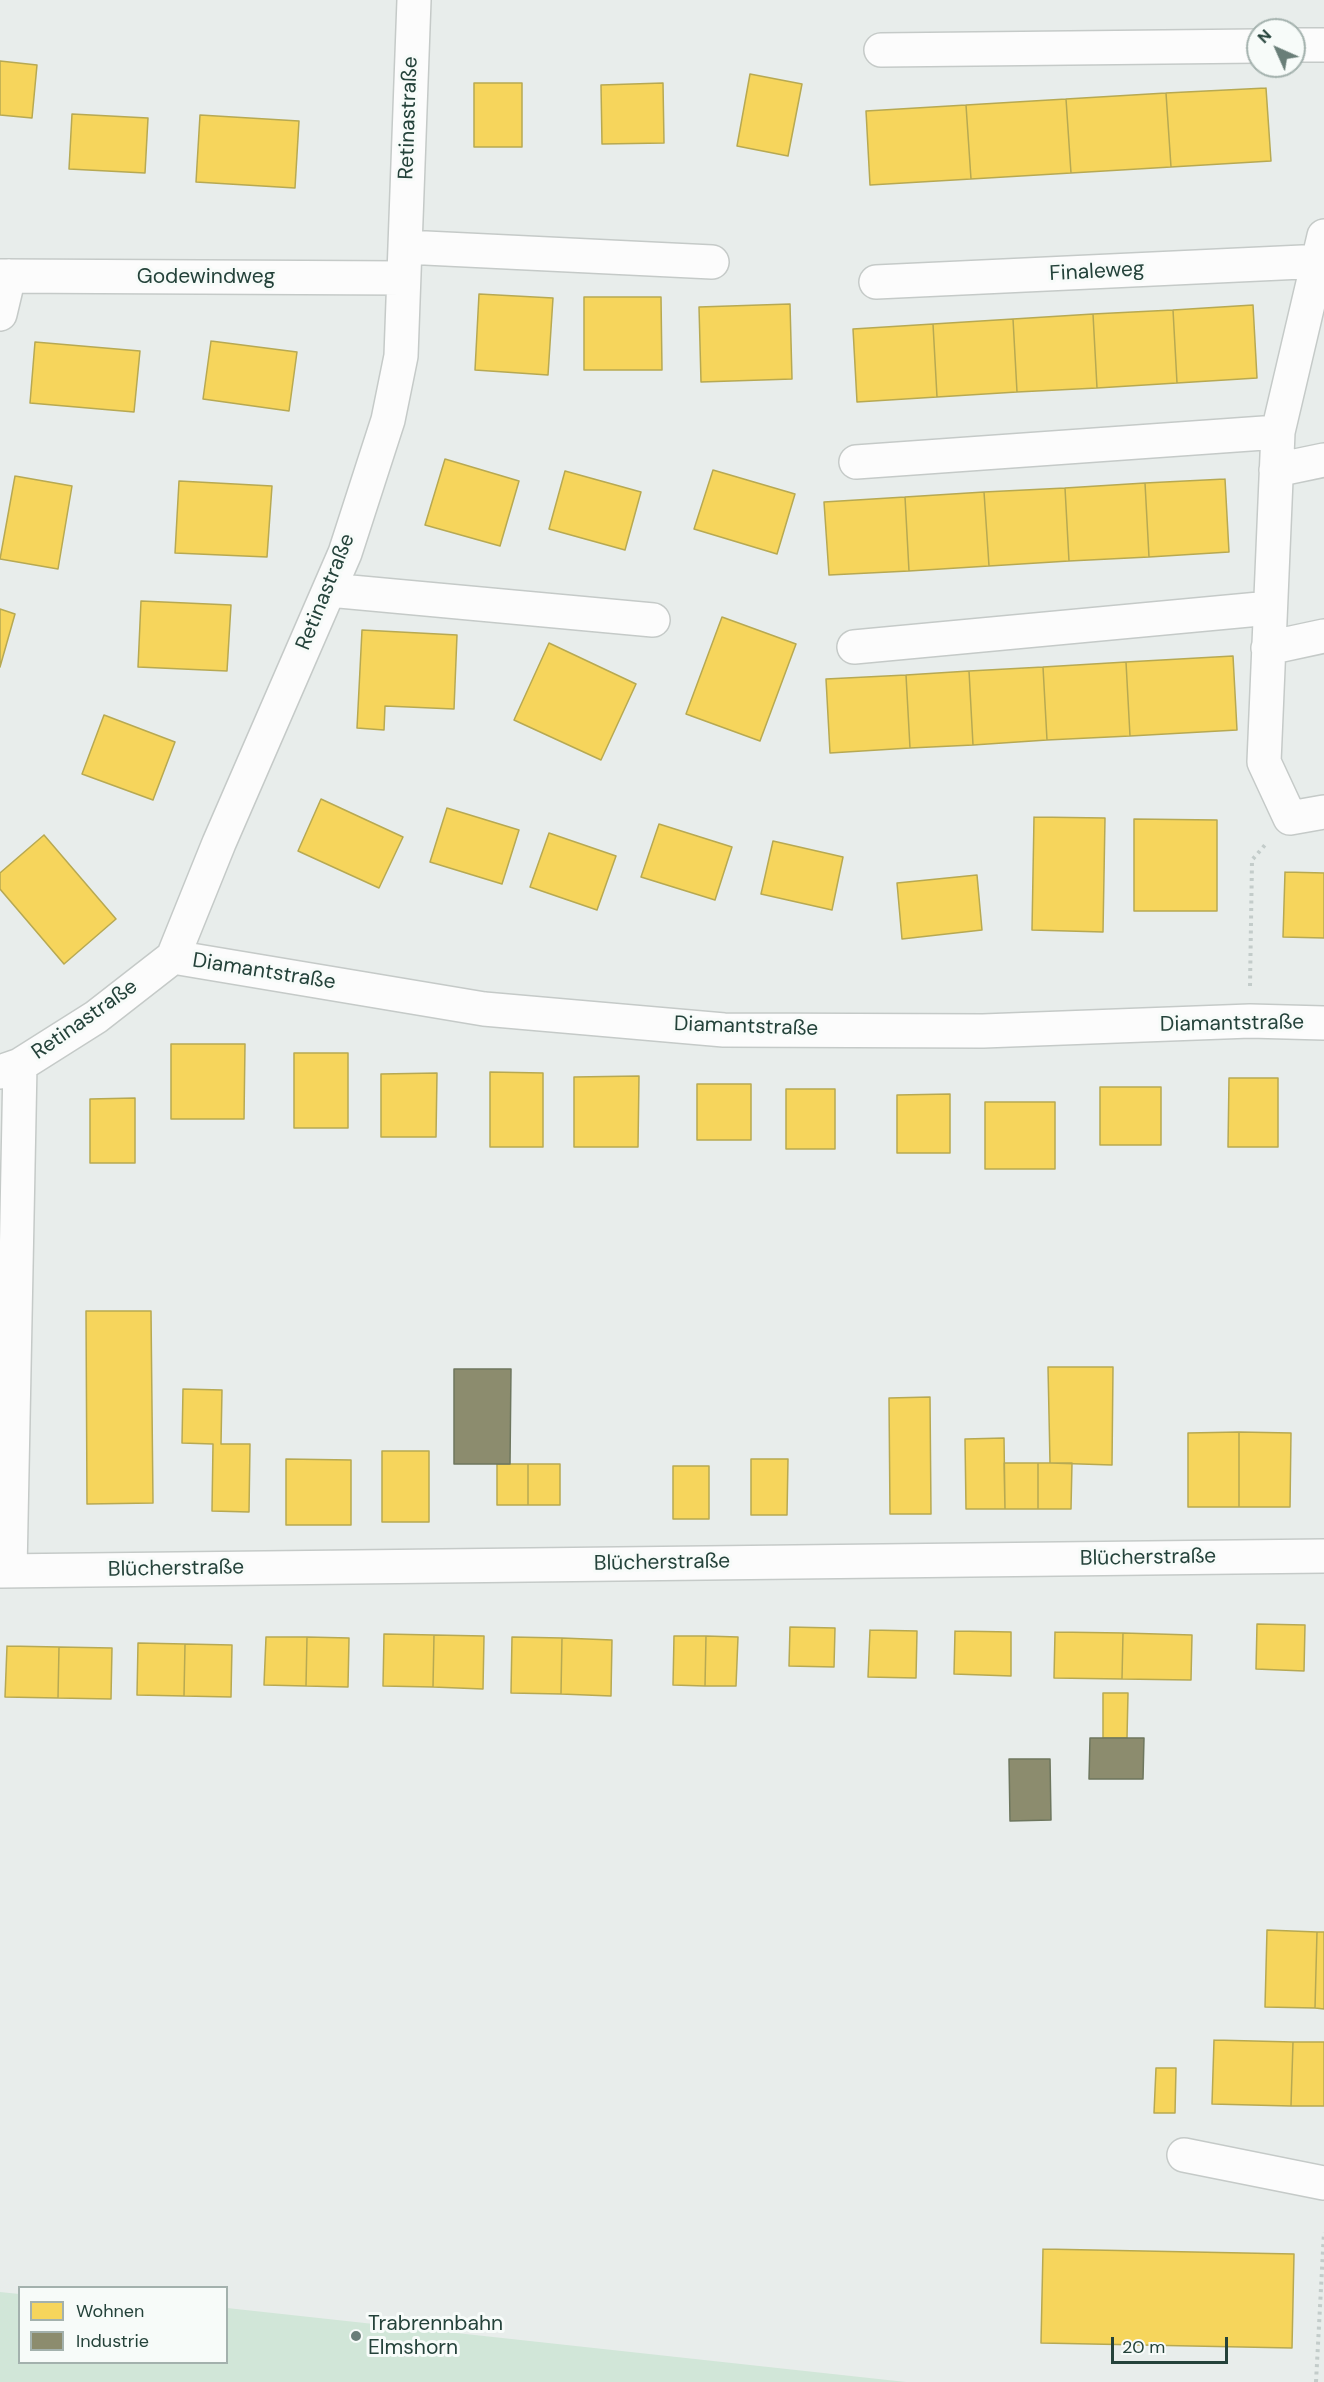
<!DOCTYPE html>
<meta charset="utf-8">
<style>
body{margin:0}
#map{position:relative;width:1324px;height:2382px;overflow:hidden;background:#e8edeb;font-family:"DM Sans",sans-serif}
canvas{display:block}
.legend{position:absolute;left:18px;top:2286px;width:210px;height:78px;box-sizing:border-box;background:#f7fbf9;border:2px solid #a3b1ad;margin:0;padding:8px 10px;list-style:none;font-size:18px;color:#24423a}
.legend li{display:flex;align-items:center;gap:12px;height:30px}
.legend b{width:30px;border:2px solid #a3b1ad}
.north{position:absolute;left:1246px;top:18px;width:60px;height:60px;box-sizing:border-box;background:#f7fbf9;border:2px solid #a3b1ad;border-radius:50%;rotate:315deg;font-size:16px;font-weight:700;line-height:24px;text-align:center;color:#24423a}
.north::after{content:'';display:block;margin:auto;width:21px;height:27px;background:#697e78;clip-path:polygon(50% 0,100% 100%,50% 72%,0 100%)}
.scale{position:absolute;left:1111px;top:2337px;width:117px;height:27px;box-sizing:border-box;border:3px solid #24423a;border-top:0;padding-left:8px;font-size:18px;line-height:21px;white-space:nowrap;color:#24423a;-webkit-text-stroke:4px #f7fbf9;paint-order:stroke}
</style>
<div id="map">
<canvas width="1324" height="2382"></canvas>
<ul class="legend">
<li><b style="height:16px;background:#f6d55c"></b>Wohnen</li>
<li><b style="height:16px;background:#8c8c6e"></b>Industrie</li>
</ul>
<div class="north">N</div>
<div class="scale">20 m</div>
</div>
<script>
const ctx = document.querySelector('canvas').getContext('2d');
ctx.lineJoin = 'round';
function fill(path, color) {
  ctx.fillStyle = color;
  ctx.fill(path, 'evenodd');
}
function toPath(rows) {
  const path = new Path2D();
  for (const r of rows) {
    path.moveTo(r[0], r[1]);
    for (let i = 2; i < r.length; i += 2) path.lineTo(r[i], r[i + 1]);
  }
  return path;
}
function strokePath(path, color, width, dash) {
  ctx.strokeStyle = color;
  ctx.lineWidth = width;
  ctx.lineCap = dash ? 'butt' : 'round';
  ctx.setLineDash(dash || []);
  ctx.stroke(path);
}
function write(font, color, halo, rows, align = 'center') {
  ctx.font = font + ' "DM Sans",sans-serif';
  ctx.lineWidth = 6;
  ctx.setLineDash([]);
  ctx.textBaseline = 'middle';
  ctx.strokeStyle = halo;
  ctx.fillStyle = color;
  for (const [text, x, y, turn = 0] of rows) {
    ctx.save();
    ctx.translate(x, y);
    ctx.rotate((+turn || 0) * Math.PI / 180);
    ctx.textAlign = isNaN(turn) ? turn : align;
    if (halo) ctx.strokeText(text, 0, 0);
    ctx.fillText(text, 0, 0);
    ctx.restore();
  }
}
fill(toPath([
 [0,2292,19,2294,20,2362,226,2362,227,2308,906,2382,0,2382]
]), '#d1e6d8');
const homes = toPath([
 [0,61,37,65,32,118,0,115,0,61],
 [750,74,802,84,788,156,737,146,750,74],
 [474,83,522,83,522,147,474,147,474,83],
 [663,83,664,143,602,144,601,85,663,83],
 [1266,88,1271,161,1171,167,1166,93,1266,88],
 [1166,93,1171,167,1071,173,1066,99,1166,93],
 [1066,99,1071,173,971,179,966,105,1066,99],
 [966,105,971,179,870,185,866,111,966,105],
 [72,114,148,118,145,173,69,169,72,114],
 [200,115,299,121,295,188,196,182,200,115],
 [479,294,553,298,548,375,475,370,479,294],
 [584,297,661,297,662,370,584,370,584,297],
 [790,304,792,379,701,382,699,307,790,304],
 [1253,305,1257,378,1177,383,1173,310,1253,305],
 [1173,310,1177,383,1097,388,1093,314,1173,310],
 [1093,314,1097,388,1017,392,1013,319,1093,314],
 [1013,319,1017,392,937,397,933,324,1013,319],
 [933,324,937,397,857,402,853,329,933,324],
 [211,341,297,352,289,411,203,399,211,341],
 [35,342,140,351,134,412,30,403,35,342],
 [445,459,519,481,500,546,425,525,445,459],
 [713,470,795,494,777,554,694,529,713,470],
 [565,471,641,492,625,550,549,529,565,471],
 [15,476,72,486,58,569,0,559,15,476],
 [1225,479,1229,552,1149,557,1145,483,1225,479],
 [179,481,272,486,267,557,175,553,179,481],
 [1145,483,1149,557,1069,561,1065,488,1145,483],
 [1065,488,1069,561,989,566,984,492,1065,488],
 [984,492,989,566,909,571,905,497,984,492],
 [905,497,909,571,829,575,824,502,905,497],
 [141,601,231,605,227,671,138,667,141,601],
 [0,609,15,614,0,667,0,609],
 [722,617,796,644,760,741,686,714,722,617],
 [362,630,457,635,454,709,385,706,384,730,357,728,362,630],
 [549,643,636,684,601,760,514,720,549,643],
 [1233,656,1237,730,1130,736,1126,662,1233,656],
 [1126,662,1130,736,1047,740,1043,667,1126,662],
 [1043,667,1047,740,973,745,969,671,1043,667],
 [969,671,973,745,910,748,906,675,969,671],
 [906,675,910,748,830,753,826,679,906,675],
 [104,715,175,742,153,800,82,774,104,715],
 [321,799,403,837,379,888,298,851,321,799],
 [447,808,519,830,502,884,430,862,447,808],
 [1034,817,1105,818,1103,932,1032,930,1034,817],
 [1134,819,1217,820,1217,911,1134,911,1134,819],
 [659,824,732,847,715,900,641,877,659,824],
 [549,833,616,856,597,910,530,887,549,833],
 [44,835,116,919,64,964,0,889,0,873,44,835],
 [773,841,843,857,832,910,761,894,773,841],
 [1285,872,1324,873,1324,938,1283,937,1285,872],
 [977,875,982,930,902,939,897,883,977,875],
 [171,1044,245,1044,244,1119,171,1119,171,1044],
 [294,1053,348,1053,348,1128,294,1128,294,1053],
 [490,1072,543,1073,543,1147,490,1147,490,1072],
 [437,1073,436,1137,381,1137,381,1074,437,1073],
 [639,1076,638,1147,574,1147,574,1077,639,1076],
 [1229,1078,1278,1078,1278,1147,1228,1147,1229,1078],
 [697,1084,751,1084,751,1140,697,1140,697,1084],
 [1100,1087,1161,1087,1161,1145,1100,1145,1100,1087],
 [786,1089,835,1089,835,1149,786,1149,786,1089],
 [950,1094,950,1153,897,1153,897,1095,950,1094],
 [135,1098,135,1163,90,1163,90,1099,135,1098],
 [985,1102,1055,1102,1055,1169,985,1169,985,1102],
 [86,1311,151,1311,153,1503,87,1504,86,1311],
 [1048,1367,1113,1367,1112,1465,1050,1463,1048,1367],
 [183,1389,222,1390,221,1444,250,1444,249,1512,212,1511,213,1444,182,1443,183,1389],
 [930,1397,931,1514,890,1514,889,1398,930,1397],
 [1239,1432,1291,1433,1290,1507,1239,1507,1239,1432],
 [1239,1432,1239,1507,1188,1507,1188,1433,1239,1432],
 [1004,1438,1005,1509,966,1509,965,1439,1004,1438],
 [382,1451,429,1451,429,1522,382,1522,382,1451],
 [286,1459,351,1460,351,1525,286,1525,286,1459],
 [751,1459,788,1459,787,1515,751,1515,751,1459],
 [1004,1463,1038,1463,1038,1509,1005,1509,1004,1463],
 [1038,1463,1072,1463,1071,1509,1038,1509,1038,1463],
 [497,1464,528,1464,528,1505,497,1505,497,1464],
 [528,1464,560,1464,560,1505,528,1505,528,1464],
 [673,1466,709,1466,709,1519,673,1519,673,1466],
 [1257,1624,1305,1625,1304,1671,1256,1669,1257,1624],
 [790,1627,835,1628,834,1667,789,1666,790,1627],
 [870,1630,917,1631,916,1678,868,1677,870,1630],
 [955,1631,1011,1632,1011,1676,954,1674,955,1631],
 [1055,1632,1123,1633,1122,1679,1054,1678,1055,1632],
 [1123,1633,1192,1635,1191,1680,1122,1679,1123,1633],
 [384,1634,434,1635,433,1687,383,1686,384,1634],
 [434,1635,484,1636,483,1689,433,1687,434,1635],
 [674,1636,706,1636,705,1686,673,1685,674,1636],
 [706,1636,738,1637,736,1686,705,1686,706,1636],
 [266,1637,307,1637,306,1686,264,1685,266,1637],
 [307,1637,349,1638,348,1687,306,1686,307,1637],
 [512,1637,562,1638,561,1694,511,1693,512,1637],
 [562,1638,612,1640,611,1696,561,1694,562,1638],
 [138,1643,185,1644,184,1696,137,1695,138,1643],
 [185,1644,232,1645,231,1697,184,1696,185,1644],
 [7,1646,59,1647,58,1698,5,1697,7,1646],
 [59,1647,112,1648,111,1699,58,1698,59,1647],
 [1103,1693,1128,1693,1127,1738,1103,1738,1103,1693],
 [1267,1930,1317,1932,1315,2008,1265,2007,1267,1930],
 [1317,1932,1324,1932,1324,2009,1315,2008,1317,1932],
 [1214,2040,1293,2042,1291,2106,1212,2104,1214,2040],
 [1293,2042,1324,2042,1324,2106,1291,2106,1293,2042],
 [1156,2068,1176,2068,1175,2113,1154,2113,1156,2068],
 [1043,2249,1294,2254,1292,2348,1041,2343,1043,2249]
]);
fill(homes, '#f6d55c');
strokePath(homes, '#b7a952', 1.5);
const industry = toPath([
 [454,1369,511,1369,510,1464,454,1464,454,1369],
 [1090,1738,1144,1738,1143,1779,1089,1779,1090,1738],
 [1009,1759,1050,1759,1051,1820,1010,1821,1009,1759]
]);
fill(industry, '#8c8c6e');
strokePath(industry, '#6d765e', 1.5);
const minor = toPath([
 [1294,45,1324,45],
 [881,50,1258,46],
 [1324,236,1278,432,1264,762,1290,818,1324,812],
 [405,247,712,262],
 [0,276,403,278],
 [876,282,1324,261],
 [0,314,9,276],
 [856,462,1278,432],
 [1276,470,1324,460],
 [329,590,653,620],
 [854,647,1270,608],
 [1268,648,1324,636],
 [173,957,484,1009,724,1030,983,1031,1250,1021,1324,1023],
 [0,1072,20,1065,96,1017,173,957,219,843,345,553,388,420,401,356,414,0],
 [0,1571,1324,1556],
 [10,1571,20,1065],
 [1184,2155,1324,2183]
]);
strokePath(minor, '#c5cac8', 36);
strokePath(toPath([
 [1250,986,1252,860,1265,845],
 [1316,2382,1324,2232]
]), '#c3ccca', 4, [3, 4.5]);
strokePath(minor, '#fcfcfc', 33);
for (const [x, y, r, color] of [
 [356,2336,6,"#697e78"]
]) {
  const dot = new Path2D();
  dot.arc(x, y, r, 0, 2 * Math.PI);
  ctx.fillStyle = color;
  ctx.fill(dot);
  strokePath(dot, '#f7fbf9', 2);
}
write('21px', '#24423a', '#f7fbf9', [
 ["Retinastraße",409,118,-88],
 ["Finaleweg",1097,272,-3],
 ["Godewindweg",206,277],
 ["Retinastraße",326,592,-68],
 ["Diamantstraße",264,972,9],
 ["Retinastraße",85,1020,-35],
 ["Diamantstraße",1232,1024,-1],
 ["Diamantstraße",746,1027,2],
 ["Blücherstraße",1148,1558,-1],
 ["Blücherstraße",662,1563,-1],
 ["Blücherstraße",176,1569,-1]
]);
write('21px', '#24423a', '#f7fbf9', [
 ["Trabrennbahn",368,2324],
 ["Elmshorn",368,2348]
], 'left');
</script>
